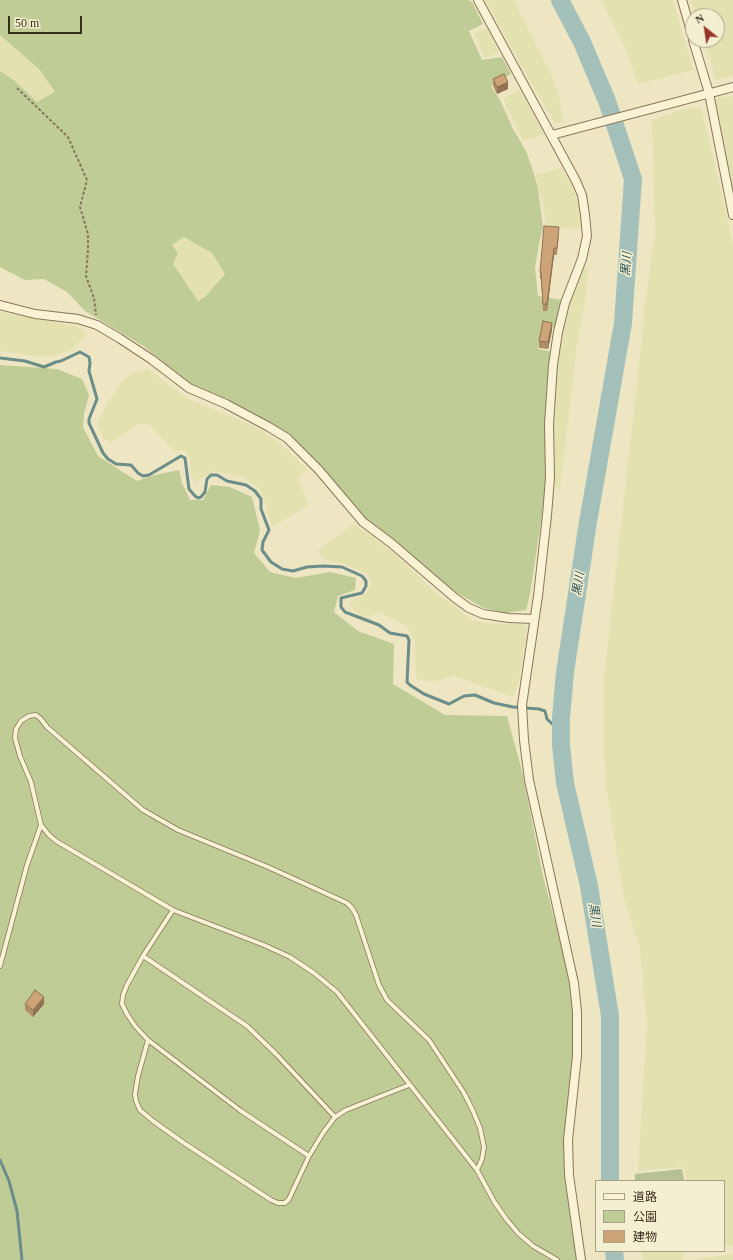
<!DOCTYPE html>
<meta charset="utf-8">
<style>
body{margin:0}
#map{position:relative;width:733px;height:1260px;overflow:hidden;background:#eee6c2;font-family:"Times New Roman","Noto Sans JP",serif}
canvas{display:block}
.legend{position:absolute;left:595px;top:1180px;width:130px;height:72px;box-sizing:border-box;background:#f5efd1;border:1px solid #a9a189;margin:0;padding:5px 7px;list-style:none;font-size:12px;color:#372d1d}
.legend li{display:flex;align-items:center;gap:8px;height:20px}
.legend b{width:20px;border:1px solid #a9a189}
.north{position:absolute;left:685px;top:8px;width:40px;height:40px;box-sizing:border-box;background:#f5efd1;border:1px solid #a9a189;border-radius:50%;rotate:330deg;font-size:11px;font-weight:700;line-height:16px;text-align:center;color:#372d1d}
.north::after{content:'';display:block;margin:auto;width:14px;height:18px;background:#963529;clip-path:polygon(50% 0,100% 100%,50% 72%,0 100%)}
.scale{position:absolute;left:8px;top:16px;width:74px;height:18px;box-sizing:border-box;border:2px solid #372d1d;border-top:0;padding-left:5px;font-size:12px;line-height:14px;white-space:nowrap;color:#372d1d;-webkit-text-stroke:3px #f5efd1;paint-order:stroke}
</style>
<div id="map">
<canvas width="733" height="1260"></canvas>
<ul class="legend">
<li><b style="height:5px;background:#f9f2d5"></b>道路</li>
<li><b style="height:11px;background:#bfcc96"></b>公園</li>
<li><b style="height:11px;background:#cca477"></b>建物</li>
</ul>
<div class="north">N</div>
<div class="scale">50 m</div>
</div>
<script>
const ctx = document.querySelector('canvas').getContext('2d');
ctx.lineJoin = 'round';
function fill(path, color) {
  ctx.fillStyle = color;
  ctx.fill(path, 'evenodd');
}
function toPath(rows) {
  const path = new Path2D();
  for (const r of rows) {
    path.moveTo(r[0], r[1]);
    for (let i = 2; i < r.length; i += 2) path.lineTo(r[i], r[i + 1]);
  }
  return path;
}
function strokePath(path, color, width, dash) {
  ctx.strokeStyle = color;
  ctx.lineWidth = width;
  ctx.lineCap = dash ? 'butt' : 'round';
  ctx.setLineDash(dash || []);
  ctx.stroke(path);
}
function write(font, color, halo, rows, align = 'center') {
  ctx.font = font + ' "Times New Roman","Noto Sans JP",serif';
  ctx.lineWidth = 3;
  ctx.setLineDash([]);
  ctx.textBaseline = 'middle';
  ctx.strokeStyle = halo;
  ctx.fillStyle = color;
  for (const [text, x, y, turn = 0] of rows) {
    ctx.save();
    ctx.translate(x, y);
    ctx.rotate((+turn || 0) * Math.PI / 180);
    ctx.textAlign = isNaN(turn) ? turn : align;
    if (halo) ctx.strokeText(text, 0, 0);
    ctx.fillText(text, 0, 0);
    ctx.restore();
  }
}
fill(toPath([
 [485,0,514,0,550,72,558,92,563,122,555,123,531,83],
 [601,0,673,0,693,70,638,84,626,49],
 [691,0,733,0,733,75,716,80,704,40,717,40,717,16,696,16],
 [487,27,499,53,485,58,474,34],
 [0,35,40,70,55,92,37,102,15,81,0,71],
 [520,89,544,134,523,141,503,99],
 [733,96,733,192,716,99],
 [701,107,726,211,733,248,733,1245,724,1247,724,1181,687,1181,684,1167,638,1171,647,1026,640,949,624,898,606,786,604,752,604,678,644,321,644,309,655,233,652,120,682,109],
 [561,168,571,185,577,199,579,207,582,229,546,226,544,210,536,175],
 [184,237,212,253,225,274,205,297,198,301,173,264,178,253,172,245],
 [582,267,588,268,586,295,577,344,560,489,555,488,553,440,554,407,557,372,563,335,571,301],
 [0,312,75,326,85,331,86,335,72,349,57,355,38,357,0,351],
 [148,369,188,399,252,425,286,448,308,470,297,477,309,505,272,527,261,490,243,477,214,471,196,482,191,476,190,458,185,450,174,451,149,425,138,424,111,443,103,439,97,423,108,402,123,381,132,373],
 [353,524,373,537,404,562,437,594,455,606,472,621,499,624,523,624,527,628,519,681,513,697,454,676,432,682,416,679,415,641,407,627,379,612,367,618,354,611,348,604,366,594,372,581,365,573,345,564,333,562,324,559,317,551],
 [642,1251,682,1251,683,1260,643,1260],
 [733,1254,733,1260,691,1260]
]), '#e3e1af');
fill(toPath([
 [0,0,468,0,472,2,483,24,469,31,482,60,502,57,511,74,491,86,500,100,513,129,526,151,534,174,538,188,543,229,539,243,535,268,538,296,562,300,555,328,543,326,538,349,552,352,546,488,530,594,526,610,505,613,484,608,455,592,365,519,321,466,289,435,270,423,229,401,190,385,145,347,85,311,67,292,44,279,25,280,0,267,0,71,15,81,37,102,55,92,40,70,0,35],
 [184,237,212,253,225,274,205,297,198,301,173,264,178,253,172,245],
 [0,365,57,369,82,379,89,395,84,414,83,427,98,456,137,481,155,475,179,470,182,483,190,500,203,500,211,485,230,487,252,497,260,530,254,553,270,572,296,578,330,572,356,578,355,590,338,596,334,612,358,631,394,644,393,684,445,715,507,716,522,771,543,876,565,960,573,1007,573,1056,570,1089,564,1134,564,1175,577,1260,0,1260]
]), '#bfcc96');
fill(toPath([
 [682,1169,684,1181,635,1181,635,1174]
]), '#b6c095');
strokePath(toPath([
 [0,358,25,361,44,367,56,362,61,361,80,352,89,357,90,363,89,371,97,399,89,419,89,423,103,453,108,459,116,464,131,465,138,473,143,476,149,475,181,456,185,458,189,489,195,496,198,498,201,497,205,492,207,479,211,475,217,475,227,481,246,485,255,491,261,499,261,509,269,530,263,542,262,550,271,562,282,569,293,571,307,567,323,566,342,567,362,576,366,581,366,586,362,593,341,598,341,607,345,612,379,625,390,633,407,636,409,640,407,682,410,685,424,694,449,704,464,696,475,695,494,703,513,707,539,709,545,711,547,719,561,732],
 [0,1160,9,1181,17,1211,22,1260]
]), '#6b8e8a', 3);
strokePath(toPath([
 [560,0,582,42,607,101,633,179,623,323,588,522,565,672,561,718,561,745,565,783,589,886,610,1016,610,1181],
 [614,1251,615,1260]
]), '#a4c0bb', 18);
const service = toPath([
 [41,825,49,835,56,841,173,910,264,945,290,957,314,973,337,992,477,1170,495,1203,507,1220,518,1233,533,1246,557,1260],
 [173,910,143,956,127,985,123,995,122,1004,127,1014,135,1026,148,1040,138,1076,135,1094,136,1101,140,1110,153,1121,184,1143,271,1200,278,1203,285,1203,289,1199,309,1156,323,1133,335,1117,346,1110,409,1085],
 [143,956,247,1026,276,1054,335,1117],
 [0,966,27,865,41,825,31,782,20,756,15,738,16,729,21,721,29,716,36,715,41,719,47,727,143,810,178,830,268,867,347,903,352,908,356,915,379,985,387,1000,429,1040,464,1093,473,1111,480,1128,484,1147,482,1159,477,1170],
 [148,1040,241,1111,309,1156]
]);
const minor = toPath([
 [478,0,576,181,582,195,585,215,587,236,582,259,565,303,558,332,553,365,549,424,550,478,547,515,538,596,522,705,524,740,529,780,574,983,577,1012,577,1056,568,1140,569,1175,581,1260],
 [682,0,693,38],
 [693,40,709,93,733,215],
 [552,135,733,87],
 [0,305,35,314,78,319,97,325,119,338,151,359,189,388,226,404,269,427,287,438,318,469,363,522,391,543,455,598,469,608,483,614,509,618,534,619]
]);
strokePath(service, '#877759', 5.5);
strokePath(minor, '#877759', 10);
strokePath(toPath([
 [17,88,68,137,87,180,80,207,88,234,88,250,86,276,94,298,96,315]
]), '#877759', 2, [3, 2]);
strokePath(service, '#f9f2d5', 4);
strokePath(minor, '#f9f2d5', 8);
fill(toPath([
 [493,79,508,89,497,94,493,86],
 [559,233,557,255,554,255,547,311,543,311,541,279,540,279,540,272],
 [552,330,548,349,539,348,539,341],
 [25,1004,44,1004,33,1017,25,1010]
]), '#af8d66');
fill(toPath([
 [508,82,508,89,497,94,497,87],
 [554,248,554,255,547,311,547,304],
 [552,323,552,330,548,349,548,342],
 [44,997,44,1004,33,1017,33,1010]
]), '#8f7353');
const building = toPath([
 [504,74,508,82,497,87,493,79,504,74],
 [544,226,559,227,557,248,554,248,547,304,543,304,541,272,540,272,544,226],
 [543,321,552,323,548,342,539,341,543,321],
 [35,990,44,997,33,1010,25,1004,35,990]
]);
fill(building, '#cca477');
strokePath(building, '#8f7353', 1);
write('italic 12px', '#2c5557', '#f5efd1', [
 ["黒川",627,264,-86],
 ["黒川",579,584,-81],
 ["黒川",594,915,81]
]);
</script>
